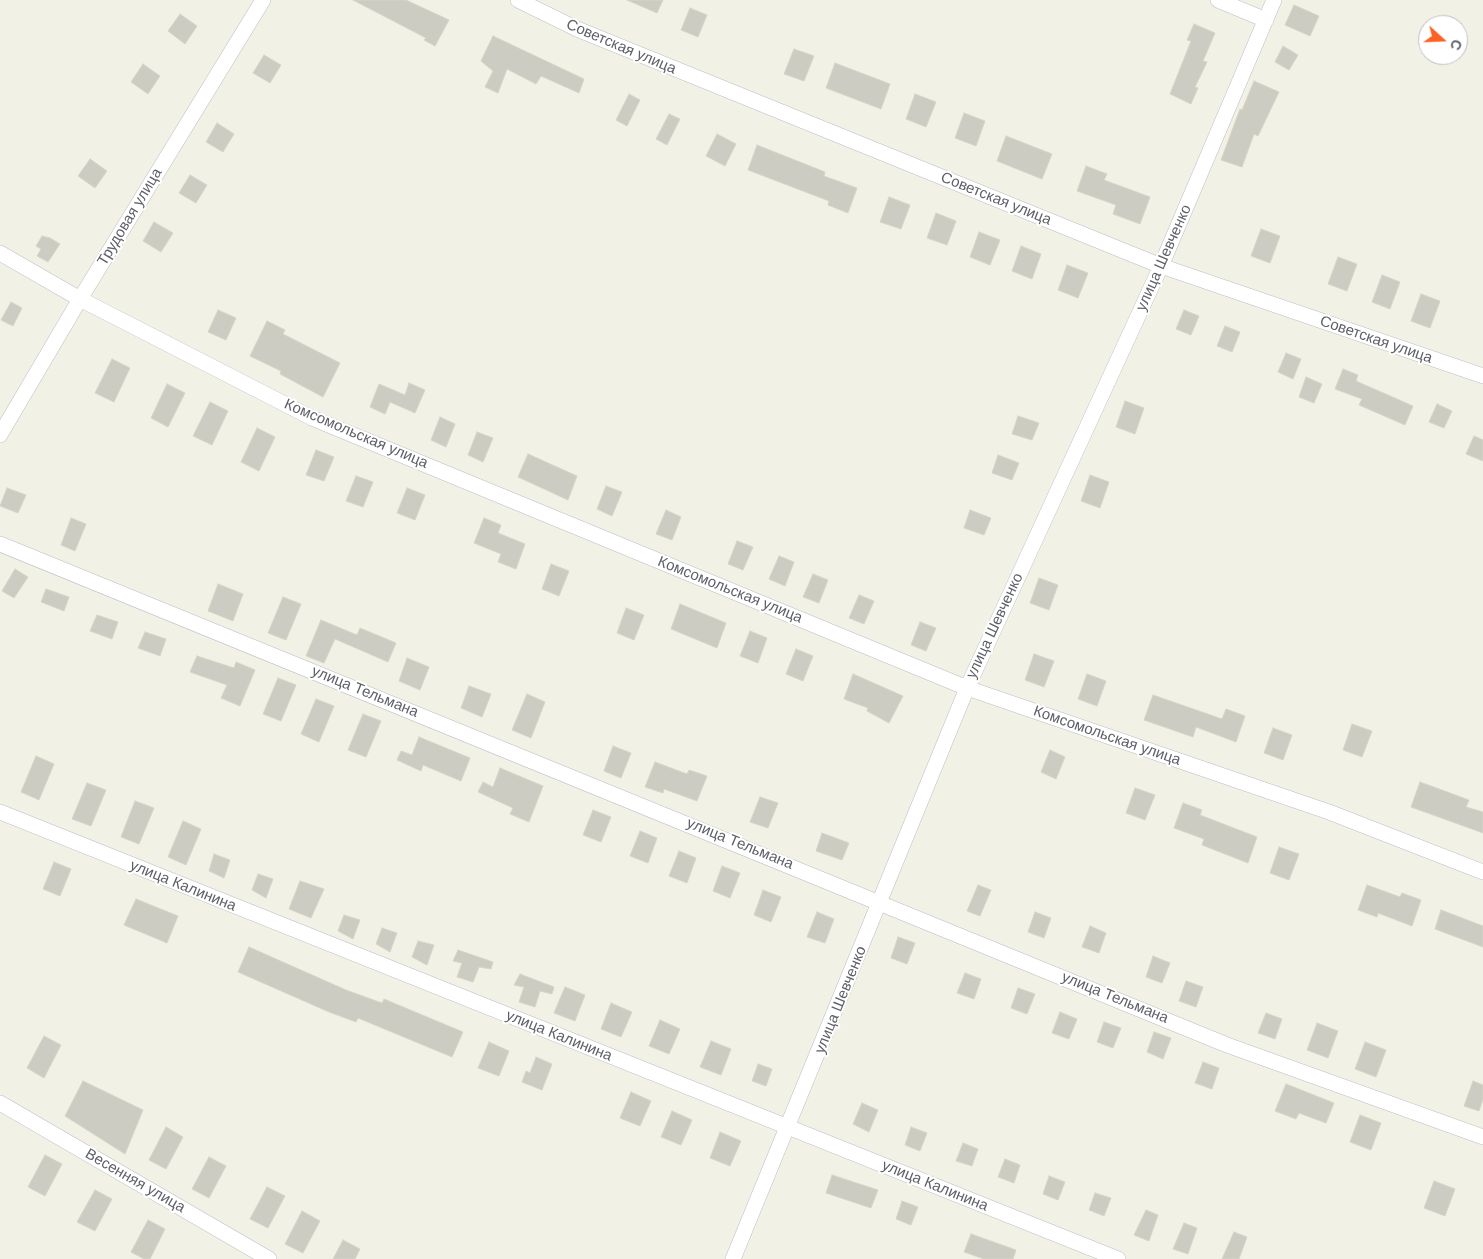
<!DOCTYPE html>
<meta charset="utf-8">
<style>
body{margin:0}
#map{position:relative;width:1483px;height:1259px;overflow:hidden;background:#f1f1e6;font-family:Helvetica,sans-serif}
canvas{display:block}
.north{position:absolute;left:1418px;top:15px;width:50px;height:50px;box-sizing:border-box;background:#fff;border:1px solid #bebfc3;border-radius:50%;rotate:110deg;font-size:14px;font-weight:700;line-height:20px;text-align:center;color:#5d6068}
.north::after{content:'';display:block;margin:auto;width:18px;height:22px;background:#fa6123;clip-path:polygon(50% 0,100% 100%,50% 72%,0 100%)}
</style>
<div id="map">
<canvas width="1483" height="1259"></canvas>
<div class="north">С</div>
</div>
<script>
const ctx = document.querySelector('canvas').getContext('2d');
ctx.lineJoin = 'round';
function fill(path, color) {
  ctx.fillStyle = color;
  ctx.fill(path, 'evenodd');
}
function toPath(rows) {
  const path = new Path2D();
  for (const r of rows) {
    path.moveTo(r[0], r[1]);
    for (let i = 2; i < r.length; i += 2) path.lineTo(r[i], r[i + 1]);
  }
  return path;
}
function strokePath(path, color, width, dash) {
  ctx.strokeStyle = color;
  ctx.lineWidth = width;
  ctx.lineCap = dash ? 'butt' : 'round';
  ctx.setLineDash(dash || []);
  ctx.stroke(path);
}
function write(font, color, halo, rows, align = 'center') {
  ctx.font = font + ' Helvetica,sans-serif';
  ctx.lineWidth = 4;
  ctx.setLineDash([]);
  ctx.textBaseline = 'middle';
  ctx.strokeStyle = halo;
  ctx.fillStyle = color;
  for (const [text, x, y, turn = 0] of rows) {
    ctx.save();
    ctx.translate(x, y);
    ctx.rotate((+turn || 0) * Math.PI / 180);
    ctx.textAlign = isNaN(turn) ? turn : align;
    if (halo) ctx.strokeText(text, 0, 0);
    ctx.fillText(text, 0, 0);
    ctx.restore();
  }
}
const building = toPath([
 [353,0,406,0,449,20,435,46,424,40,426,38,353,0],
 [627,0,663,0,657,13,627,0],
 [1294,5,1319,16,1310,36,1285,25,1294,5],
 [690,8,707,15,698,37,681,30,690,8],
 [180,14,197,26,185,44,168,31,180,14],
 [1194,24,1215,33,1203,61,1207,62,1195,87,1198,88,1191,104,1170,94,1191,41,1187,40,1194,24],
 [493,36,584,79,579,93,541,76,536,84,507,69,498,93,485,87,493,71,481,61,493,36],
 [1283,46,1298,55,1289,70,1275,62,1283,46],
 [794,49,814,56,804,81,784,74,794,49],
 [264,55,281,65,270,83,253,73,264,55],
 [835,63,890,84,881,109,826,88,835,63],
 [143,64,160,76,148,94,131,82,143,64],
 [1254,81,1279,92,1258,136,1254,134,1242,167,1221,160,1240,109,1242,110,1254,81],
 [629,94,640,100,627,126,616,120,629,94],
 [915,94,936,102,926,127,906,119,915,94],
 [964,113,985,121,976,146,955,138,964,113],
 [669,114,680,119,667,145,656,139,669,114],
 [217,123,234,134,223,152,206,142,217,123],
 [717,134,736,144,725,166,706,156,717,134],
 [1006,136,1052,154,1042,179,997,161,1006,136],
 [757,145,825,172,824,176,857,188,848,213,828,205,829,201,748,170,757,145],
 [90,159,107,171,95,188,78,176,90,159],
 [1086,166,1107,174,1104,180,1150,197,1140,224,1113,214,1116,205,1077,191,1086,166],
 [190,175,207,185,196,203,179,193,190,175],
 [889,197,910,205,901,229,880,222,889,197],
 [936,213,956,221,947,245,927,238,936,213],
 [154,222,173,233,161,252,143,241,154,222],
 [1261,229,1280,236,1270,263,1251,256,1261,229],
 [979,232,1000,240,990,265,970,257,979,232],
 [42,236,50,238,60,244,48,262,37,256,41,249,36,246,42,236],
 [1021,246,1041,254,1032,279,1012,271,1021,246],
 [1338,257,1357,264,1347,291,1328,284,1338,257],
 [1067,265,1088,273,1078,298,1058,290,1067,265],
 [1382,275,1400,282,1390,309,1372,302,1382,275],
 [1421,294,1440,301,1430,328,1411,321,1421,294],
 [11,302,22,308,13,326,1,320,11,302],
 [218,310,236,318,226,340,208,332,218,310],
 [1184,310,1199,316,1191,335,1176,329,1184,310],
 [267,321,285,330,283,334,340,363,323,397,280,374,281,371,250,356,267,321],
 [1225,326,1240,332,1232,352,1217,346,1225,326],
 [1286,353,1301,359,1293,379,1278,372,1286,353],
 [112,359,130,368,114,402,95,393,112,359],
 [1343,369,1358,375,1356,381,1413,406,1405,425,1359,405,1362,399,1335,389,1343,369],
 [1306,377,1322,384,1314,403,1299,397,1306,377],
 [409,383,425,390,415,413,390,402,385,414,370,407,379,384,405,395,409,383],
 [167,384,185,393,168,427,151,418,167,384],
 [1125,401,1144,408,1135,434,1116,427,1125,401],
 [210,402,228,411,212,445,193,436,210,402],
 [1437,404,1452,411,1444,428,1429,422,1437,404],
 [1018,416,1039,423,1032,440,1012,434,1018,416],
 [440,417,455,424,446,447,431,440,440,417],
 [257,428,275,437,259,471,241,462,257,428],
 [477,432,493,438,483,462,468,455,477,432],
 [1474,436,1483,440,1483,461,1466,454,1474,436],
 [316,450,334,457,324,481,306,475,316,450],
 [528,454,577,476,568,500,518,477,528,454],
 [998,455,1019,463,1012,480,992,473,998,455],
 [1090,475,1109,482,1100,508,1081,501,1090,475],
 [356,476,373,482,363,507,346,501,356,476],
 [606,486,622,492,612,516,597,509,606,486],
 [7,488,26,495,18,513,0,506,7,488],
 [407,488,425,495,415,520,397,513,407,488],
 [666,510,681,517,672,540,656,534,666,510],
 [970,510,991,518,984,535,964,528,970,510],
 [71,518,86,524,75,551,61,545,71,518],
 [484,518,501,525,498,533,525,544,516,569,498,562,501,554,474,543,484,518],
 [737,541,753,547,743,570,728,564,737,541],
 [779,556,794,562,785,586,769,579,779,556],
 [551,564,569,571,559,596,542,589,551,564],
 [15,569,28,577,14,598,2,591,15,569],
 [813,574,828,580,819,603,803,597,813,574],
 [1039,578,1058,585,1049,610,1030,603,1039,578],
 [218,584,243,594,233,621,208,611,218,584],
 [46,589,69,597,64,611,41,602,46,589],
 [859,595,874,601,864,624,849,618,859,595],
 [283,597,301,604,286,640,268,633,283,597],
 [680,604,726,623,717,648,671,629,680,604],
 [626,608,644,615,634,640,617,633,626,608],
 [97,615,118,622,112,639,90,631,97,615],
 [321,620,357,635,360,628,396,643,388,662,335,639,324,663,306,656,321,620],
 [920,622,936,628,926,651,911,645,920,622],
 [750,631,767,638,758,663,740,656,750,631],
 [145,632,166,639,160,656,138,648,145,632],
 [796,649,813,656,803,681,786,674,796,649],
 [1034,654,1054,661,1044,687,1025,680,1034,654],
 [197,656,234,668,236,662,255,670,240,706,221,698,227,685,190,672,197,656],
 [407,658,429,667,420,690,399,681,407,658],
 [853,674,903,696,889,723,867,711,868,708,844,699,853,674],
 [1087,674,1106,681,1097,706,1078,699,1087,674],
 [278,678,296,685,281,721,263,714,278,678],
 [469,686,491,694,482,717,461,708,469,686],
 [527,694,545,702,531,738,512,730,527,694],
 [1153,695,1222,719,1226,709,1245,716,1236,742,1196,727,1193,737,1144,720,1153,695],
 [316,699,334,706,319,742,301,734,316,699],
 [363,714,381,721,366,757,348,750,363,714],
 [1352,724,1372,731,1362,757,1343,750,1352,724],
 [1273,728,1292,735,1283,760,1264,753,1273,728],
 [419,737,470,758,461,781,423,765,421,771,397,760,401,751,412,755,419,737],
 [613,746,631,753,621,778,604,771,613,746],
 [1050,750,1065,757,1056,779,1041,772,1050,750],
 [36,756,54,764,39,800,21,792,36,756],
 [655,762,687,774,689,770,707,776,697,801,664,789,663,793,645,787,655,762],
 [500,768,543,786,529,822,510,814,513,808,478,792,483,782,493,787,500,768],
 [1420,782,1469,800,1466,807,1483,812,1483,833,1411,807,1420,782],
 [87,783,106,790,91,826,72,819,87,783],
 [1135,788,1155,795,1145,820,1126,813,1135,788],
 [760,797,778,803,768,828,750,822,760,797],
 [135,801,154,808,139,844,121,837,135,801],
 [1183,803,1202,810,1200,815,1257,837,1248,863,1202,845,1204,839,1174,828,1183,803],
 [593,810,611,817,601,842,583,835,593,810],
 [183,821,201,829,186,865,168,857,183,821],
 [640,831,657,838,648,863,630,856,640,831],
 [822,833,849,843,842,860,816,851,822,833],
 [1279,847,1299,854,1289,880,1270,873,1279,847],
 [679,851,696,858,687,883,669,876,679,851],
 [214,854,230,860,224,878,209,871,214,854],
 [54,862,71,869,60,896,43,889,54,862],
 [722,866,740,873,730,898,713,891,722,866],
 [258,874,273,879,266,898,252,890,258,874],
 [300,881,324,889,311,918,289,909,300,881],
 [978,885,991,890,980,916,967,911,978,885],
 [1367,885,1400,897,1402,893,1421,900,1412,926,1378,913,1377,917,1358,910,1367,885],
 [763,890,781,897,771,922,754,915,763,890],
 [136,899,178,916,167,943,124,925,136,899],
 [1441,910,1483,926,1483,947,1435,929,1441,910],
 [817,912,834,919,825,943,807,937,817,912],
 [1035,912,1051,918,1044,938,1028,932,1035,912],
 [344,915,360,920,353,939,338,931,344,915],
 [1090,926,1106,933,1099,953,1082,947,1090,926],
 [382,928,397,933,390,952,376,944,382,928],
 [898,937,915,943,907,964,891,958,898,937],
 [418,941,434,945,427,965,412,957,418,941],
 [249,947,346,990,382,1003,384,999,463,1032,452,1057,358,1018,356,1022,329,1012,238,972,249,947],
 [458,950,493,962,491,969,479,967,473,982,457,977,462,963,453,961,458,950],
 [1153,956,1170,963,1162,983,1146,977,1153,956],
 [965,973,981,979,974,999,957,993,965,973],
 [520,974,554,987,552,994,540,991,535,1007,519,1002,524,987,514,985,520,974],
 [1186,981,1203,987,1196,1007,1179,1001,1186,981],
 [565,987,585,995,575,1021,554,1013,565,987],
 [1018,988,1035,994,1027,1014,1011,1008,1018,988],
 [611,1003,632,1012,621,1037,601,1029,611,1003],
 [1060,1012,1077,1019,1069,1039,1052,1033,1060,1012],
 [1266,1013,1282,1019,1275,1039,1258,1033,1266,1013],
 [660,1020,680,1029,669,1054,649,1046,660,1020],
 [1104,1022,1121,1028,1113,1048,1097,1042,1104,1022],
 [1317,1023,1338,1031,1328,1058,1307,1050,1317,1023],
 [1154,1032,1171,1038,1163,1059,1147,1052,1154,1032],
 [44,1036,61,1045,44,1078,27,1068,44,1036],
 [711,1041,731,1049,721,1075,700,1067,711,1041],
 [489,1042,509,1051,499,1076,478,1068,489,1042],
 [1365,1042,1386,1050,1376,1077,1355,1069,1365,1042],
 [536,1057,552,1064,542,1090,522,1082,526,1071,530,1073,536,1057],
 [1203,1062,1219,1068,1212,1089,1195,1083,1203,1062],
 [758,1064,772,1069,766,1086,752,1081,758,1064],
 [83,1081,143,1110,125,1154,65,1116,83,1081],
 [1473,1081,1483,1085,1483,1099,1479,1111,1464,1106,1473,1081],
 [1286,1084,1334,1103,1326,1123,1299,1113,1296,1119,1275,1111,1286,1084],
 [631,1092,651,1101,640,1126,620,1118,631,1092],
 [862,1103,878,1110,869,1132,853,1124,862,1103],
 [672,1111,692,1120,681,1145,661,1137,672,1111],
 [1360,1115,1381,1123,1371,1150,1350,1142,1360,1115],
 [166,1127,183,1137,166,1169,149,1160,166,1127],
 [911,1127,927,1133,920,1151,905,1145,911,1127],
 [720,1132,741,1141,730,1166,710,1158,720,1132],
 [963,1143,978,1149,972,1166,956,1161,963,1143],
 [45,1155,62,1164,45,1196,28,1187,45,1155],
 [209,1157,226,1166,209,1198,192,1189,209,1157],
 [1005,1159,1020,1165,1014,1183,998,1177,1005,1159],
 [832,1175,878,1190,871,1208,826,1193,832,1175],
 [1049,1176,1065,1182,1058,1200,1043,1194,1049,1176],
 [1434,1181,1455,1189,1445,1216,1424,1208,1434,1181],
 [267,1187,285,1196,268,1228,250,1219,267,1187],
 [95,1190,112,1199,95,1231,77,1222,95,1190],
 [1095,1193,1111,1198,1104,1216,1089,1210,1095,1193],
 [902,1201,918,1207,911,1225,896,1219,902,1201],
 [1146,1210,1158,1215,1149,1241,1134,1235,1146,1210],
 [302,1211,320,1221,303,1253,285,1244,302,1211],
 [148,1220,165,1229,150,1259,144,1259,131,1252,148,1220],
 [1184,1223,1197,1228,1188,1254,1173,1249,1184,1223],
 [1234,1232,1247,1237,1239,1259,1222,1259,1234,1232],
 [971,1234,1016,1250,1013,1259,984,1259,964,1252,971,1234],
 [343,1240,360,1249,355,1259,333,1259,343,1240]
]);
fill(building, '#ccccc3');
strokePath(building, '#d7d5c4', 1);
const minor = toPath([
 [518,0,577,29,1161,266,1483,376],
 [1218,0,1266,20],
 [0,253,80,299,312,418,967,688,1329,812,1483,872],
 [0,435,80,299,263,0],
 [0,544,1227,1045,1483,1137],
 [0,812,1118,1259],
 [0,1103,269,1259],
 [733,1259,967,688,1161,266,1274,0]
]);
strokePath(minor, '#bebec6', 16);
strokePath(minor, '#fff', 15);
write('15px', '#5d6068', '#fff', [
 ["Советская улица",621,47,23],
 ["Советская улица",996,199,22],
 ["Трудовая улица",130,217,-59],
 ["улица Шевченко",1164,258,-66],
 ["Советская улица",1376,340,19],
 ["Комсомольская улица",356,434,23],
 ["Комсомольская улица",730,590,22],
 ["улица Шевченко",995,626,-65],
 ["улица Тельмана",365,692,22],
 ["Комсомольская улица",1107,736,19],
 ["улица Тельмана",740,844,22],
 ["улица Калинина",183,886,22],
 ["улица Тельмана",1115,998,22],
 ["улица Шевченко",841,1000,-68],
 ["улица Калинина",559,1036,22],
 ["Весенняя улица",135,1181,30],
 ["улица Калинина",935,1186,22]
]);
</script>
